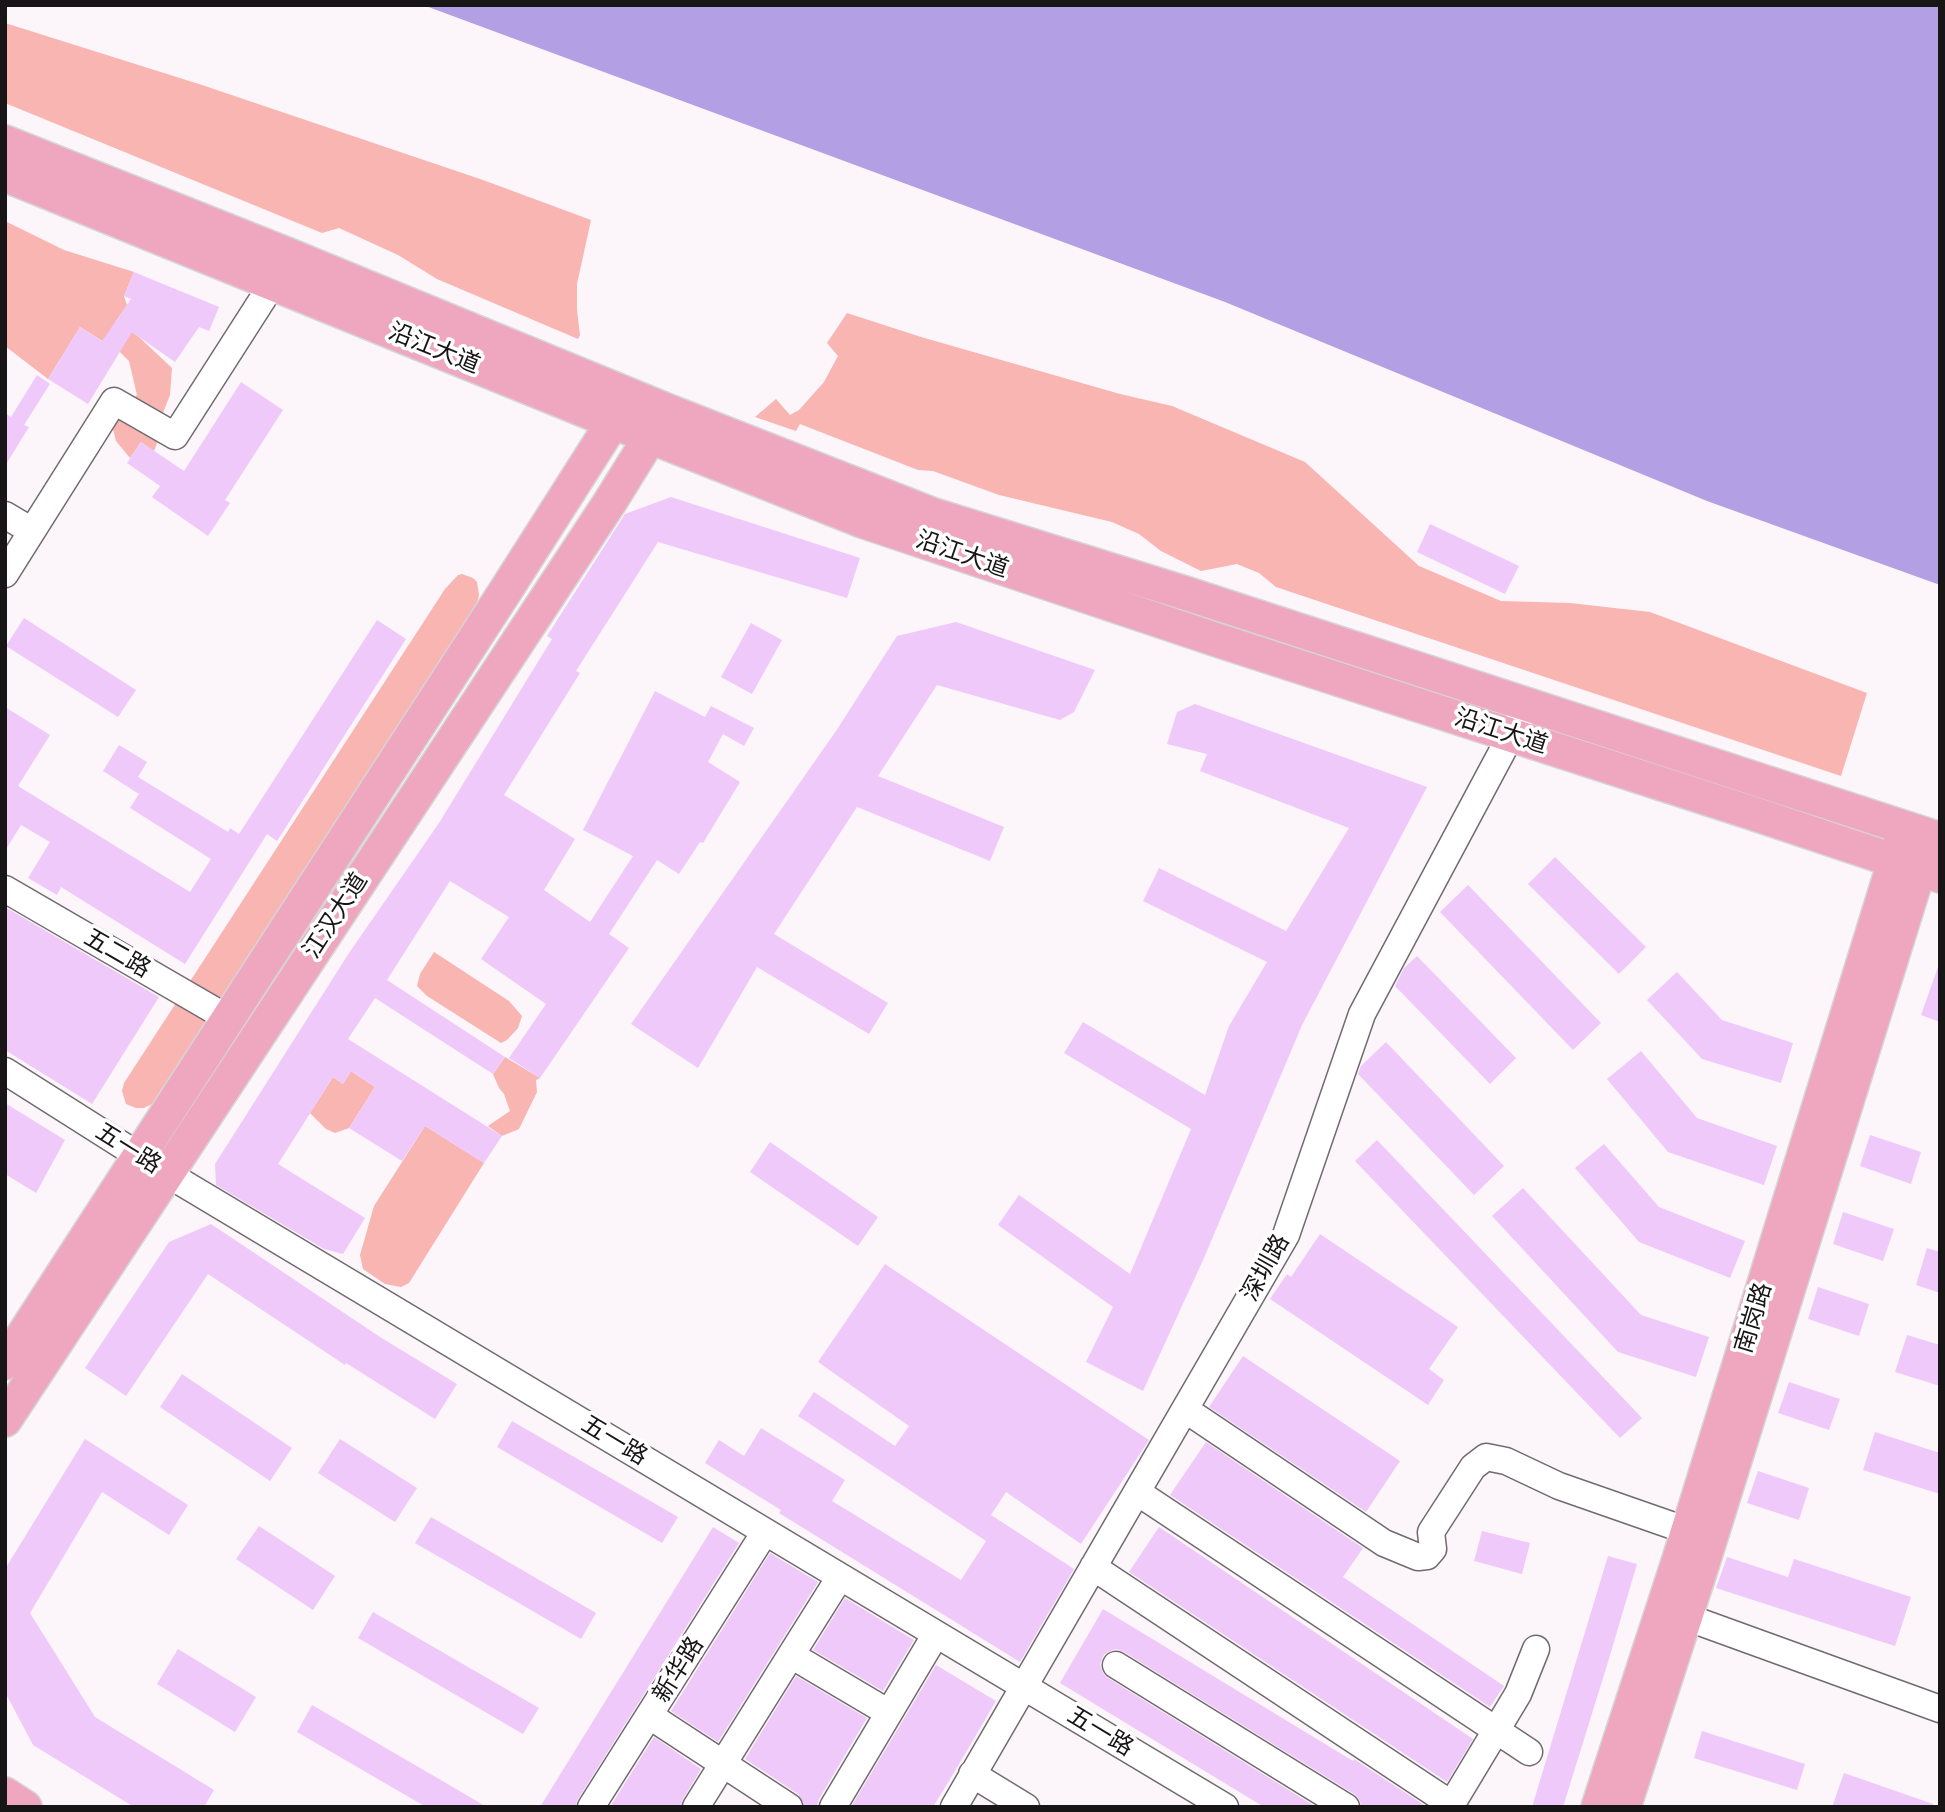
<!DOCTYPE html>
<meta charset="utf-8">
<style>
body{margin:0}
#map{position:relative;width:1945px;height:1812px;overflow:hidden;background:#fcf5f9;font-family:"Fira Sans",sans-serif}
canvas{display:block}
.frame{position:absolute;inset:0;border:7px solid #181517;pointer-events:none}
</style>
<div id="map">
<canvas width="1945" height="1812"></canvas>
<div class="frame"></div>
</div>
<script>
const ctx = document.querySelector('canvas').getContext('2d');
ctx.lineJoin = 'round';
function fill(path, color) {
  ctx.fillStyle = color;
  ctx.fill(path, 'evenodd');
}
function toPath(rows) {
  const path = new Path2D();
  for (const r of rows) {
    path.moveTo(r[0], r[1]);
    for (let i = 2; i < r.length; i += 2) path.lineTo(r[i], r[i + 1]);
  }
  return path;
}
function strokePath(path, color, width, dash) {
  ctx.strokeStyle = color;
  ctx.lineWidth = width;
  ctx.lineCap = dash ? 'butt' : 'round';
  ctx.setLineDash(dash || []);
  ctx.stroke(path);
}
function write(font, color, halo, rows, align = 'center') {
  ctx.font = font + ' "Fira Sans","Noto Sans SC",sans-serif';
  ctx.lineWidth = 7;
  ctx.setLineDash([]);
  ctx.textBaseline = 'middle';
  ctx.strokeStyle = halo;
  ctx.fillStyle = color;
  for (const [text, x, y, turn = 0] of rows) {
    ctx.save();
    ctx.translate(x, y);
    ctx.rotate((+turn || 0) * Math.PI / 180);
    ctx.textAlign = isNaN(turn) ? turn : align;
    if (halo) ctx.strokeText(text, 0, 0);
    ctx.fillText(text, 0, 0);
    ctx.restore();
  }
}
fill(toPath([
 [5,23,202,85,483,180,591,220,577,284,577,310,580,335,578,339,437,279,398,255,339,228,322,233,5,103],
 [5,221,64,250,134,272,124,296,127,305,116,321,139,337,172,368,170,395,162,415,159,438,154,451,141,442,130,458,116,441,112,425,137,395,129,361,120,352,80,327,48,379,5,346],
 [847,313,921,337,1120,394,1172,406,1305,462,1419,566,1501,601,1570,603,1650,612,1867,693,1841,776,1276,587,1259,573,1237,564,1201,571,1161,551,1139,534,1112,522,999,495,933,471,918,470,800,424,796,431,755,417,776,399,790,415,799,410,824,382,838,356,827,343],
 [462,574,473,578,477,582,479,595,474,618,154,1103,144,1108,136,1108,126,1104,122,1091,124,1083,445,589,458,575],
 [434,952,509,1001,522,1016,518,1028,507,1040,501,1043,427,996,417,986,420,974],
 [505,1057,540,1078,536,1080,537,1092,519,1129,502,1136,488,1126,510,1111,504,1094,499,1088,493,1074],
 [351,1071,375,1087,349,1128,335,1133,326,1129,310,1113,333,1077,343,1084],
 [425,1126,484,1163,409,1283,401,1287,385,1284,363,1269,360,1255,374,1206]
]), '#f8b5b2');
fill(toPath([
 [423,5,1940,5,1940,585,1707,501,1225,302]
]), '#b39fe3');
fill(toPath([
 [134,272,219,307,209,331,199,327,175,362,132,332,88,404,48,379,80,327,102,341,131,299,124,296],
 [37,375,50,384,24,425,29,427,5,466,5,413,11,417],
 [241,382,283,410,225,500,230,503,208,536,152,497,160,486,127,463,141,442,184,471],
 [671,497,860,558,847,598,658,542,576,671,580,673,504,795,575,839,544,890,590,922,633,856,583,830,655,691,705,717,711,706,754,728,744,746,723,734,708,762,740,782,703,843,700,842,679,874,657,860,609,934,629,948,540,1078,509,1058,546,1004,481,959,509,917,450,881,387,980,505,1057,493,1074,375,998,348,1039,502,1136,484,1163,425,1126,402,1161,349,1128,375,1087,351,1071,343,1084,333,1077,278,1164,365,1218,343,1254,324,1249,216,1185,215,1164,349,953,439,823,552,639,547,636,625,514],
 [1430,524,1519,566,1505,594,1417,552],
 [24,618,136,690,118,717,6,646],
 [377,620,406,639,277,841,267,834,185,964,61,887,57,895,28,878,50,842,21,825,5,851,5,707,50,735,18,786,190,892,211,859,130,808,139,794,103,771,119,745,147,762,138,777,228,832,230,828,239,834],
 [956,622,1095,670,1074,712,1060,720,937,685,878,776,1004,827,990,861,857,807,774,934,888,1003,869,1034,757,967,698,1068,631,1024,836,731,897,636],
 [751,623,782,640,752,694,721,677],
 [1195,704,1427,787,1302,1025,1204,1258,1143,1391,1086,1362,1113,1307,998,1225,1019,1195,1130,1274,1191,1129,1064,1053,1083,1022,1205,1095,1229,1026,1267,962,1143,901,1159,868,1286,931,1349,828,1200,771,1207,754,1167,744,1177,712],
 [1555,857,1646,947,1619,974,1528,884],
 [1468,885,1601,1023,1573,1050,1440,912],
 [5,907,159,997,92,1104,5,1050],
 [1417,956,1516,1058,1490,1084,1395,986,1404,968],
 [1938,967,1940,968,1940,1022,1921,1015],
 [1677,972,1722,1020,1793,1043,1781,1083,1702,1059,1647,1000],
 [1386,1042,1504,1166,1474,1195,1358,1074,1361,1066],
 [1641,1051,1697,1118,1777,1146,1764,1185,1668,1152,1607,1079],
 [5,1103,65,1140,36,1193,5,1174],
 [1870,1135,1921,1152,1911,1184,1860,1166],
 [1377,1140,1642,1418,1620,1438,1355,1161],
 [770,1142,878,1217,858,1246,750,1172],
 [1604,1144,1659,1207,1745,1241,1730,1278,1639,1242,1575,1168],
 [1523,1188,1641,1315,1709,1337,1696,1377,1618,1352,1492,1216],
 [1843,1212,1894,1229,1883,1261,1833,1244],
 [211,1224,380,1337,457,1384,435,1419,346,1363,345,1365,208,1274,126,1396,85,1368,169,1242],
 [1320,1234,1458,1327,1429,1369,1444,1380,1428,1405,1270,1299,1287,1274,1291,1277],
 [1927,1248,1940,1252,1940,1293,1916,1285],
 [885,1264,1149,1440,1081,1544,1006,1492,991,1515,1074,1569,1020,1662,779,1513,781,1510,705,1463,719,1440,744,1456,761,1428,845,1480,832,1501,961,1580,986,1541,798,1416,814,1392,895,1446,909,1426,818,1362],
 [1818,1287,1869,1304,1859,1336,1808,1319],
 [1907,1335,1940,1345,1940,1386,1895,1372],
 [1243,1356,1400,1461,1366,1512,1209,1407],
 [182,1374,292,1448,270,1481,160,1407],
 [1789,1382,1840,1399,1829,1430,1778,1413],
 [512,1421,678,1517,662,1543,497,1447],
 [1875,1432,1940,1453,1940,1494,1863,1470],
 [85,1439,188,1505,169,1535,102,1492,30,1613,95,1717,214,1790,204,1807,134,1807,33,1745,5,1692,5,1569],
 [340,1439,417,1488,395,1522,318,1473],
 [1206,1442,1363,1548,1343,1577,1504,1686,1490,1707,1170,1495],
 [1758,1471,1809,1488,1799,1520,1747,1503],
 [431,1517,596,1613,581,1639,415,1543],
 [259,1526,335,1576,313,1610,236,1559],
 [713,1527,739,1543,578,1799,575,1807,540,1807],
 [1159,1527,1473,1739,1447,1782,1129,1572],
 [1482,1531,1530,1543,1522,1574,1474,1561],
 [770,1553,818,1582,718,1742,671,1711],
 [1608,1556,1637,1564,1608,1662,1563,1807,1532,1807],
 [1727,1557,1788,1577,1794,1559,1911,1597,1895,1646,1716,1588],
 [845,1598,914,1640,883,1691,813,1650],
 [1103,1609,1353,1761,1354,1759,1427,1807,1362,1807,1359,1799,1354,1794,1124,1652,1116,1649,1108,1652,1103,1656,1100,1665,1103,1673,1108,1678,1316,1807,1264,1807,1060,1683],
 [373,1612,539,1708,523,1734,358,1638],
 [178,1649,256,1697,235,1732,157,1684],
 [936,1665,996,1701,952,1776,933,1807,851,1807],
 [796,1676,867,1718,819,1799,817,1807,804,1806,798,1794,745,1759],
 [312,1705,487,1807,426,1807,297,1732],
 [1702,1731,1805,1764,1797,1790,1694,1758],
 [654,1737,701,1769,683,1799,680,1807,610,1807],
 [1844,1773,1933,1804,1933,1807,1832,1807]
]), '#efc9fa');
const minor = toPath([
 [5,515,32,531],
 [5,574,114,401,175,436,273,283],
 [5,889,229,1019],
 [5,1071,166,1173,1225,1807],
 [1186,1410,1384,1543,1418,1557,1427,1556,1433,1549,1431,1532,1473,1467,1486,1457,1506,1461,1559,1486,1688,1531],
 [1137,1492,1529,1752],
 [1093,1567,1451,1804],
 [1686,1617,1940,1709],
 [791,1655,840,1577],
 [1116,1665,1346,1807],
 [650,1716,789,1807],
 [972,1774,1026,1807],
 [591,1807,765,1532],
 [696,1807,791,1655,889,1713],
 [833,1807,936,1634],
 [954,1807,1286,1235,1362,1014,1527,705],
 [1450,1807,1518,1694,1536,1649]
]);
const major = toPath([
 [5,142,289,255,666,410,934,515,1185,593,1940,839],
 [5,175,613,422,862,521,1220,641,1752,813,1940,876],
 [5,1363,506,590,613,422,623,403],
 [5,1420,610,502,662,418],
 [5,1794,25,1807],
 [1598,1807,1679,1559,1901,840],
 [1624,1807,1702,1566,1926,848]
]);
strokePath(minor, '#716b6f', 29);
strokePath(major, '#d5d5d5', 36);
strokePath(minor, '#fff', 26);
strokePath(major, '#efa6bf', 33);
write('24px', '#181517', '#fff', [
 ["沿江大道",434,349,22],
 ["沿江大道",962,555,19],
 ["沿江大道",1501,732,18],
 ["江汉大道",336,916,-57],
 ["五二路",117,954,30],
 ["五一路",128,1149,32],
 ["深圳路",1266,1268,-61],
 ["南岗路",1754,1318,-73],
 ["五一路",614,1441,31],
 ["新华路",679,1670,-58],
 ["五一路",1100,1732,31]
]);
</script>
